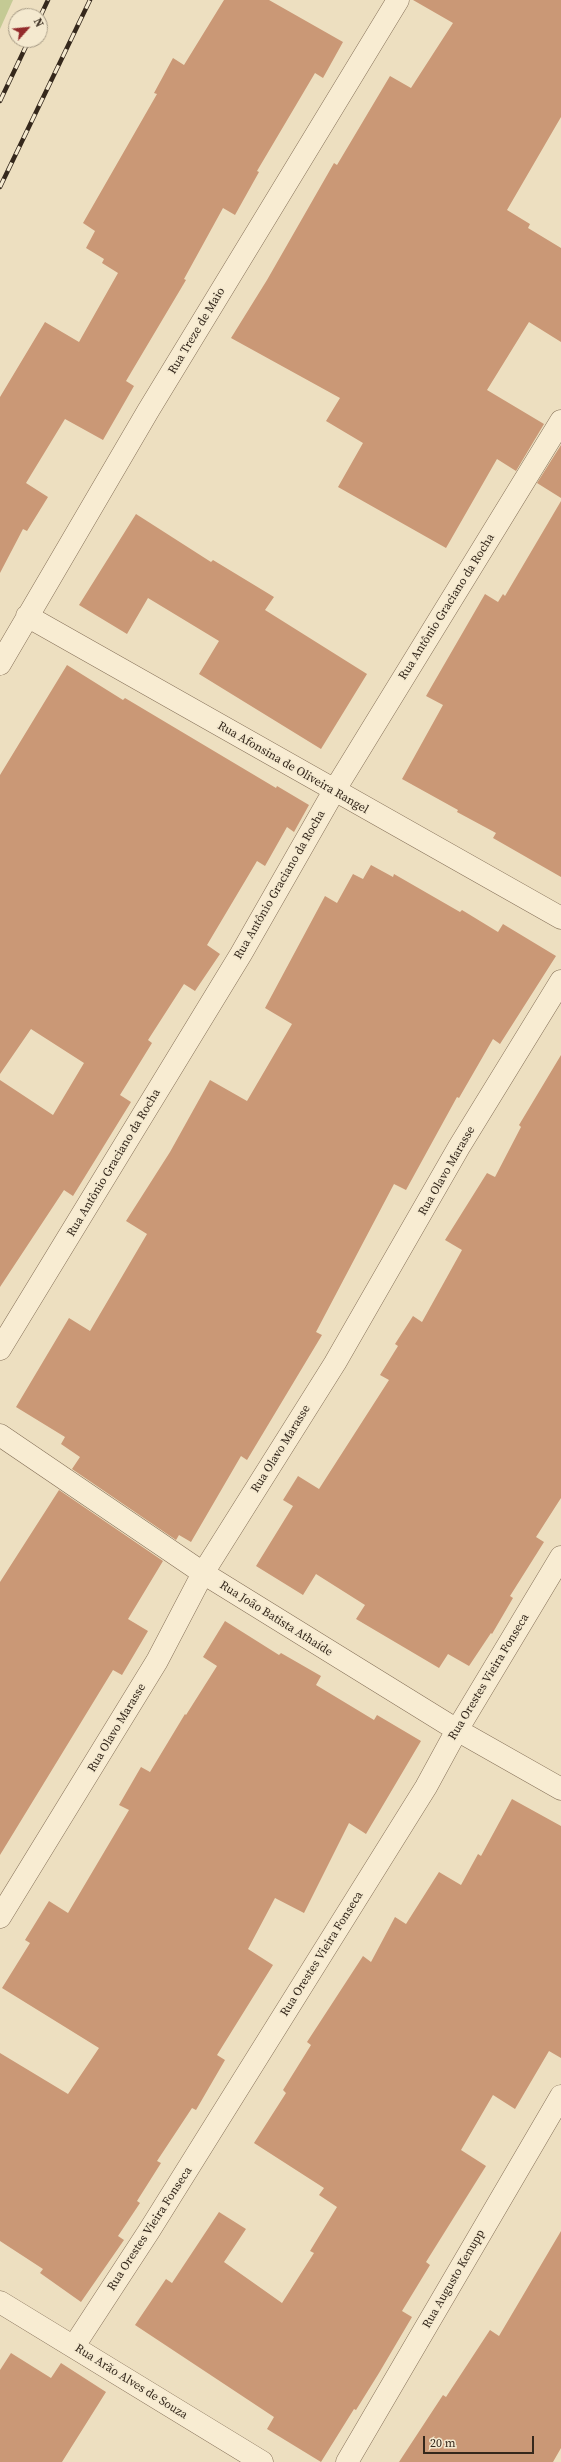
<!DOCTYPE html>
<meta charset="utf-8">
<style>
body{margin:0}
#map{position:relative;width:561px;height:2462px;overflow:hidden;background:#eddfc0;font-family:"Source Serif 4",serif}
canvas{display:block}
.north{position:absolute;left:8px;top:8px;width:40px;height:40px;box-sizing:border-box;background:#f4e9cf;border:1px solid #a89c87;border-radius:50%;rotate:63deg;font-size:11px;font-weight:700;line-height:16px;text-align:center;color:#35281c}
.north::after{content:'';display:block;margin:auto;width:14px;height:18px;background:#932a2b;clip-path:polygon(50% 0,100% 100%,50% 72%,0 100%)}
.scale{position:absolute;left:423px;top:2436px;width:111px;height:18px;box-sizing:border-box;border:2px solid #35281c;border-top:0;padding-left:5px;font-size:12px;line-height:14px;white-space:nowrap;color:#35281c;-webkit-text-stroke:3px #f4e9cf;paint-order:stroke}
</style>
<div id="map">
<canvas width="561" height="2462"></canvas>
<div class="north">N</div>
<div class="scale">20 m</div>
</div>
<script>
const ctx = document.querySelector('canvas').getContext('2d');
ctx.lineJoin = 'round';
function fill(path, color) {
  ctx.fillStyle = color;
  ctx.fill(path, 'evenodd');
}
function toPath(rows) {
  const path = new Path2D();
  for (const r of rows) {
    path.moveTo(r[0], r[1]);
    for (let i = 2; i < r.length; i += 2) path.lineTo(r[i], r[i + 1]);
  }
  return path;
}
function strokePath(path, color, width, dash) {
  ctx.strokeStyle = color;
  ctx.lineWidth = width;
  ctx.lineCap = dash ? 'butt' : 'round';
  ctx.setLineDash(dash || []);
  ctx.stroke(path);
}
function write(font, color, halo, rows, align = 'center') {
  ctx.font = font + ' "Source Serif 4",serif';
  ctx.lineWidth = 3;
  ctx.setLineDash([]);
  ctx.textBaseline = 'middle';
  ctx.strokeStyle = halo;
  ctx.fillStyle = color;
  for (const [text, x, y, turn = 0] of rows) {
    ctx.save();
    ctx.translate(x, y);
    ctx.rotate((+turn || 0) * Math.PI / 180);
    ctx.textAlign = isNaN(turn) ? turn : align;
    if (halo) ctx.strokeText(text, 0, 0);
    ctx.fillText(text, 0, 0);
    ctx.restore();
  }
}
fill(toPath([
 [0,0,13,0,0,29]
]), '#c4ca94');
fill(toPath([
 [224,0,269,0,343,42,323,78,315,73,257,171,259,172,235,215,223,208,184,279,186,280,126,381,134,386,103,440,65,419,26,483,48,497,27,531,23,529,0,573,0,397,45,322,79,342,118,273,102,263,104,259,86,248,95,231,83,223,157,94,154,93,173,58,184,65],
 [413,0,561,0,561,117,507,210,530,224,528,228,561,248,561,342,529,322,487,390,544,424,516,471,497,459,446,548,338,487,363,443,326,421,340,398,231,338,267,280,334,163,337,165,390,76,411,88,453,23],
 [561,445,561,498,537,483],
 [561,501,561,877,493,838,496,833,457,812,458,810,402,779,443,705,426,696,485,594,498,602,503,594,505,596],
 [136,514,211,562,213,560,274,597,265,610,367,674,321,749,199,674,219,641,148,598,127,634,79,605],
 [67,665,123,700,125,698,276,788,277,786,309,805,294,832,287,827,265,866,257,861,207,945,220,954,195,991,184,984,148,1040,152,1043,120,1095,131,1102,73,1196,64,1190,0,1287,0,1080,53,1115,84,1063,31,1029,0,1074,0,775],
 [371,865,393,877,394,874,460,912,462,910,498,932,503,924,556,956,500,1044,493,1039,459,1098,457,1097,406,1190,394,1184,316,1332,322,1335,247,1460,241,1456,191,1542,179,1535,176,1540,72,1469,80,1457,61,1444,65,1437,16,1407,69,1318,90,1331,147,1234,126,1221,170,1152,210,1080,247,1101,292,1024,265,1008,325,896,337,903,353,874,363,879],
 [561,1055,561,1498,536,1537,544,1542,510,1596,513,1598,492,1634,491,1633,469,1666,448,1654,439,1668,356,1619,365,1605,316,1574,303,1595,256,1566,293,1506,283,1500,298,1476,319,1489,389,1380,380,1375,398,1346,395,1344,413,1316,422,1322,462,1250,445,1240,487,1173,495,1177,521,1127,519,1125],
 [59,1490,163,1561,128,1619,148,1631,122,1675,113,1670,0,1855,0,1582],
 [225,1621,279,1655,281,1653,321,1676,316,1685,374,1720,377,1715,421,1741,366,1834,349,1823,304,1913,275,1898,248,1949,273,1965,217,2055,225,2060,196,2110,192,2108,157,2161,161,2163,137,2201,140,2203,118,2236,124,2240,81,2302,40,2273,43,2269,0,2241,0,2053,68,2094,99,2048,2,1988,30,1943,25,1940,49,1901,68,1913,129,1810,119,1805,141,1767,150,1772,185,1714,186,1715,217,1666,203,1657],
 [512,1799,561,1826,561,2058,549,2051,515,2109,493,2095,461,2150,486,2166,426,2262,430,2265,402,2311,412,2317,379,2373,356,2410,354,2409,321,2462,267,2429,274,2417,135,2325,166,2279,172,2283,219,2212,246,2229,224,2262,282,2303,314,2253,310,2251,337,2207,319,2195,324,2188,254,2143,286,2093,283,2090,311,2045,307,2042,363,1956,371,1962,395,1917,406,1924,439,1872,461,1885,478,1854,481,1856],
 [561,2231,561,2448,553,2462,399,2462,443,2395,446,2397,490,2330,499,2336],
 [11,2353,51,2378,61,2363,106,2392,62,2462,0,2462,0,2370]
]), '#ca9876');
const minor = toPath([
 [27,616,561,918],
 [0,664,148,411,398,0],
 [0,1349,241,954,334,791,561,421],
 [0,1435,203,1573,457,1730,561,1789],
 [0,1917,157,1661,203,1573,335,1363,459,1147,561,981],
 [0,2302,262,2462],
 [74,2346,149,2231,426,1787,457,1730,561,1557],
 [347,2462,561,2096]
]);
strokePath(minor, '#857058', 23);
strokePath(minor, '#f8ecd2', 22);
const rail = toPath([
 [40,17,48,0],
 [0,101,29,40],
 [0,187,90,0]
]);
strokePath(rail, '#35281c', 4.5);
strokePath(rail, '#f4e9cf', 3, [9]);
write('12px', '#35281c', '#f4e9cf', [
 ["Rua Treze de Maio",197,331,-59],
 ["Rua Antônio Graciano da Rocha",447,607,-58],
 ["Rua Afonsina de Oliveira Rangel",293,768,30],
 ["Rua Antônio Graciano da Rocha",280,885,-60],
 ["Rua Antônio Graciano da Rocha",114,1163,-59],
 ["Rua Olavo Marasse",447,1171,-60],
 ["Rua Olavo Marasse",281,1449,-58],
 ["Rua João Batista Athaíde",276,1619,32],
 ["Rua Orestes Vieira Fonseca",489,1677,-59],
 ["Rua Olavo Marasse",117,1728,-59],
 ["Rua Orestes Vieira Fonseca",322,1954,-58],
 ["Rua Orestes Vieira Fonseca",150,2229,-57],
 ["Rua Augusto Kenupp",454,2279,-60],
 ["Rua Arão Alves de Souza",131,2382,32]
]);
</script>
